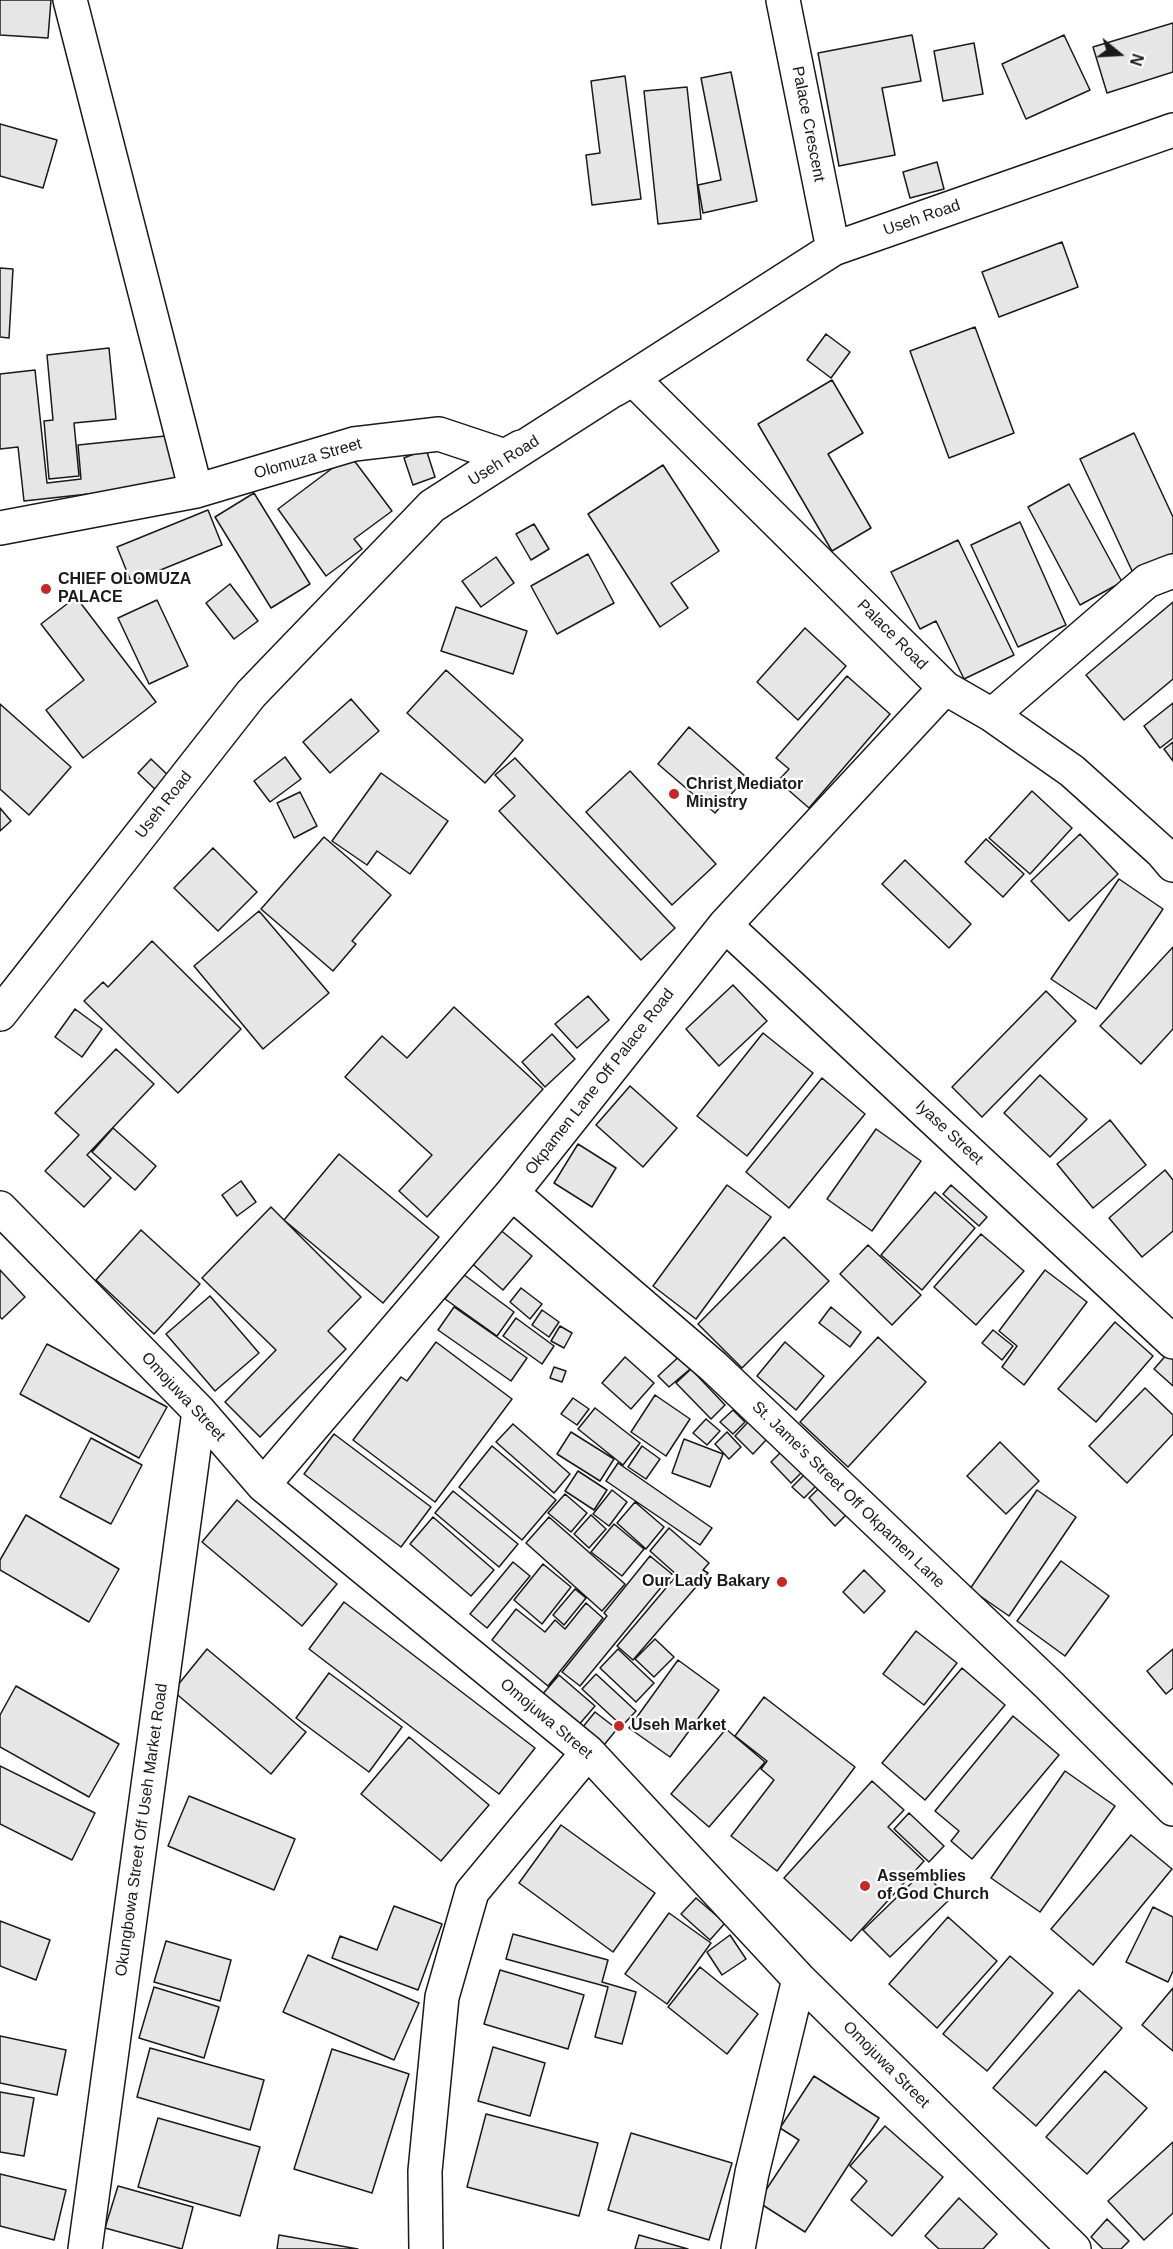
<!DOCTYPE html>
<style>
body{margin:0}
#map{position:relative;width:1173px;height:2249px;overflow:hidden;background:#fff;font-family:Arial,sans-serif}
canvas{display:block}
.north{position:absolute;left:1089px;top:24px;width:60px;height:60px;-webkit-text-stroke:4px #fff;paint-order:stroke;rotate:108deg;font-size:16px;font-weight:700;line-height:24px;text-align:center;color:#1a1a1a}
.north::after{content:'';display:block;margin:auto;width:21px;height:27px;background:#1a1a1a;clip-path:polygon(50% 0,100% 100%,50% 72%,0 100%)}
</style>
<div id="map">
<canvas width="1173" height="2249"></canvas>
<div class="north">N</div>
</div>
<script>
const ctx = document.querySelector('canvas').getContext('2d');
ctx.lineJoin = 'round';
function fill(path, color) {
  ctx.fillStyle = color;
  ctx.fill(path, 'evenodd');
}
function toPath(rows) {
  const path = new Path2D();
  for (const r of rows) {
    path.moveTo(r[0], r[1]);
    for (let i = 2; i < r.length; i += 2) path.lineTo(r[i], r[i + 1]);
  }
  return path;
}
function strokePath(path, color, width, dash) {
  ctx.strokeStyle = color;
  ctx.lineWidth = width;
  ctx.lineCap = dash ? 'butt' : 'round';
  ctx.setLineDash(dash || []);
  ctx.stroke(path);
}
function write(font, color, halo, rows, align = 'center') {
  ctx.font = font + ' Arial,sans-serif';
  ctx.lineWidth = 4.5;
  ctx.setLineDash([]);
  ctx.textBaseline = 'middle';
  ctx.strokeStyle = halo;
  ctx.fillStyle = color;
  for (const [text, x, y, turn = 0] of rows) {
    ctx.save();
    ctx.translate(x, y);
    ctx.rotate((+turn || 0) * Math.PI / 180);
    ctx.textAlign = isNaN(turn) ? turn : align;
    if (halo) ctx.strokeText(text, 0, 0);
    ctx.fillText(text, 0, 0);
    ctx.restore();
  }
}
const building = toPath([
 [0,0,51,0,48,38,0,35,0,0],
 [1173,23,1173,72,1107,93,1093,47,1173,23],
 [912,35,921,81,882,88,895,155,839,166,818,53,912,35],
 [1064,35,1090,90,1026,119,1002,64,1064,35],
 [974,43,983,94,943,101,934,51,974,43],
 [731,72,757,201,703,213,698,185,721,180,701,78,731,72],
 [625,76,641,199,592,205,586,155,600,153,591,81,625,76],
 [687,87,701,219,658,224,644,91,687,87],
 [0,124,57,140,43,188,0,176,0,124],
 [937,162,944,189,910,198,903,172,937,162],
 [1062,242,1078,287,999,317,982,272,1062,242],
 [0,268,13,269,9,338,0,337,0,268],
 [975,327,1014,433,949,458,910,351,975,327],
 [826,334,850,352,831,378,807,360,826,334],
 [109,348,116,419,74,423,79,476,49,479,44,421,53,420,47,355,109,348],
 [35,370,47,483,81,479,78,445,175,435,180,484,24,501,18,447,0,449,0,374,35,370],
 [832,380,863,433,828,454,871,528,832,551,758,424,832,380],
 [1134,433,1173,517,1173,554,1133,573,1080,459,1134,433],
 [426,449,435,477,413,485,404,458,426,449],
 [350,455,392,511,354,539,362,549,326,576,278,509,350,455],
 [663,465,719,551,671,583,688,608,660,627,588,514,663,465],
 [1069,484,1122,582,1080,605,1028,507,1069,484],
 [254,493,310,584,271,608,215,517,254,493],
 [208,510,222,545,131,582,117,547,208,510],
 [1020,522,1066,625,1018,647,971,545,1020,522],
 [534,524,549,549,531,560,516,534,534,524],
 [958,540,1014,655,964,679,936,621,920,629,891,572,958,540],
 [588,554,614,603,557,634,531,586,588,554],
 [496,557,514,583,481,607,462,581,496,557],
 [230,584,258,621,234,639,206,603,230,584],
 [76,597,156,702,83,758,46,710,84,680,41,624,76,597],
 [157,600,188,666,149,684,118,618,157,600],
 [1173,602,1173,679,1124,720,1086,675,1173,602],
 [456,607,527,631,513,674,441,651,456,607],
 [805,628,846,666,798,720,757,682,805,628],
 [446,670,523,740,485,783,407,713,446,670],
 [847,676,890,714,809,808,778,781,789,769,776,758,847,676],
 [351,699,379,731,330,773,303,742,351,699],
 [1173,703,1173,738,1160,748,1144,726,1173,703],
 [0,704,71,767,29,815,0,789,0,704],
 [689,727,746,777,715,813,658,764,689,727],
 [1173,742,1173,761,1164,749,1173,742],
 [285,757,301,779,270,802,254,781,285,757],
 [515,758,675,928,641,960,499,811,515,796,495,775,515,758],
 [151,759,172,779,159,793,138,773,151,759],
 [630,771,716,864,672,905,586,812,630,771],
 [381,773,448,821,410,874,377,851,367,865,332,841,381,773],
 [1032,791,1072,828,1030,874,989,838,1032,791],
 [300,792,317,826,294,838,277,803,300,792],
 [0,808,11,821,0,831,0,808],
 [1080,834,1118,874,1069,921,1031,881,1080,834],
 [324,837,391,895,352,941,356,944,333,971,261,909,324,837],
 [986,839,1024,874,1003,897,965,862,986,839],
 [213,848,257,892,218,931,174,888,213,848],
 [905,860,971,924,949,948,882,884,905,860],
 [1119,879,1163,909,1096,1009,1051,979,1119,879],
 [259,911,329,993,263,1049,194,966,259,911],
 [152,941,241,1029,178,1093,84,1001,103,982,108,987,152,941],
 [1173,947,1173,1029,1141,1064,1100,1026,1173,947],
 [733,985,767,1021,719,1066,686,1029,733,985],
 [1046,991,1076,1021,982,1117,952,1087,1046,991],
 [588,996,609,1020,577,1048,555,1024,588,996],
 [454,1007,543,1089,427,1217,399,1191,432,1155,345,1077,382,1036,407,1058,454,1007],
 [75,1009,102,1029,82,1057,55,1037,75,1009],
 [763,1033,813,1073,747,1156,697,1116,763,1033],
 [552,1034,575,1059,545,1087,522,1062,552,1034],
 [116,1049,154,1084,87,1155,111,1178,84,1207,45,1171,79,1135,55,1113,116,1049],
 [1040,1075,1087,1119,1050,1157,1004,1113,1040,1075],
 [822,1078,865,1114,789,1208,746,1172,822,1078],
 [630,1086,677,1128,643,1167,596,1125,630,1086],
 [1110,1120,1146,1165,1093,1208,1057,1164,1110,1120],
 [113,1128,156,1166,135,1190,92,1152,113,1128],
 [876,1129,921,1161,872,1231,827,1199,876,1129],
 [578,1144,616,1168,592,1207,554,1183,578,1144],
 [339,1154,439,1237,383,1303,284,1220,339,1154],
 [1165,1170,1173,1180,1173,1231,1142,1257,1109,1218,1165,1170],
 [241,1181,256,1202,237,1216,222,1195,241,1181],
 [727,1185,771,1217,696,1319,653,1286,727,1185],
 [951,1185,987,1217,979,1226,943,1194,951,1185],
 [935,1192,975,1228,922,1290,881,1255,935,1192],
 [271,1207,361,1297,328,1331,346,1349,260,1437,225,1402,276,1350,202,1278,271,1207],
 [498,1228,532,1256,503,1290,469,1261,498,1228],
 [141,1230,200,1284,154,1334,96,1280,141,1230],
 [981,1234,1024,1271,976,1325,934,1287,981,1234],
 [784,1237,829,1281,742,1368,698,1324,784,1237],
 [868,1245,921,1295,892,1325,840,1274,868,1245],
 [0,1270,25,1297,2,1319,0,1317,0,1270],
 [1045,1270,1087,1302,1024,1385,1002,1367,1017,1346,999,1331,1045,1270],
 [463,1274,514,1312,497,1336,445,1299,463,1274],
 [521,1288,542,1304,530,1319,510,1302,521,1288],
 [210,1296,259,1353,215,1391,166,1334,210,1296],
 [454,1307,527,1358,511,1381,438,1330,454,1307],
 [831,1307,861,1332,850,1347,819,1323,831,1307],
 [542,1310,559,1322,549,1337,532,1325,542,1310],
 [516,1318,554,1346,542,1364,503,1336,516,1318],
 [1115,1322,1153,1356,1096,1422,1058,1389,1115,1322],
 [560,1326,572,1333,564,1348,551,1341,560,1326],
 [993,1330,1013,1346,1002,1360,982,1343,993,1330],
 [878,1337,926,1382,848,1467,800,1422,878,1337],
 [436,1342,512,1399,435,1502,353,1440,401,1377,407,1381,436,1342],
 [785,1342,824,1376,796,1410,757,1376,785,1342],
 [47,1344,167,1407,139,1458,20,1394,47,1344],
 [685,1351,696,1364,669,1387,658,1376,685,1351],
 [1168,1353,1173,1357,1173,1386,1154,1369,1168,1353],
 [625,1357,654,1383,631,1409,602,1383,625,1357],
 [554,1367,566,1371,562,1382,550,1378,554,1367],
 [691,1369,725,1405,711,1419,676,1383,691,1369],
 [1145,1388,1173,1415,1173,1434,1127,1483,1089,1446,1145,1388],
 [655,1395,690,1419,666,1456,631,1432,655,1395],
 [573,1398,589,1409,577,1425,561,1414,573,1398],
 [595,1408,640,1443,623,1465,578,1429,595,1408],
 [733,1410,745,1422,733,1434,720,1422,733,1410],
 [706,1419,720,1431,707,1445,693,1433,706,1419],
 [749,1421,767,1439,753,1454,735,1436,749,1421],
 [513,1424,570,1474,554,1493,496,1442,513,1424],
 [571,1432,614,1459,600,1481,557,1454,571,1432],
 [727,1432,741,1447,729,1459,715,1444,727,1432],
 [334,1434,431,1507,401,1547,304,1474,334,1434],
 [91,1438,142,1465,111,1524,60,1497,91,1438],
 [684,1439,723,1454,710,1487,672,1473,684,1439],
 [1000,1442,1039,1481,1006,1514,967,1476,1000,1442],
 [492,1446,556,1500,522,1540,459,1487,492,1446],
 [642,1446,660,1459,646,1479,628,1467,642,1446],
 [782,1451,802,1472,791,1483,771,1462,782,1451],
 [618,1463,712,1528,700,1545,606,1481,618,1463],
 [578,1471,607,1490,594,1510,565,1491,578,1471],
 [805,1474,816,1486,804,1498,792,1487,805,1474],
 [821,1486,848,1513,835,1526,809,1498,821,1486],
 [612,1490,627,1502,609,1526,593,1514,612,1490],
 [1037,1490,1076,1517,1009,1616,970,1589,1037,1490],
 [453,1491,518,1544,499,1567,435,1513,453,1491],
 [565,1494,587,1513,571,1532,548,1513,565,1494],
 [237,1500,337,1584,302,1626,202,1542,237,1500],
 [635,1502,664,1527,646,1549,617,1523,635,1502],
 [26,1515,119,1569,89,1622,0,1570,0,1560,26,1515],
 [591,1515,606,1529,589,1548,574,1534,591,1515],
 [433,1517,494,1570,471,1596,410,1544,433,1517],
 [549,1517,625,1584,602,1611,526,1543,549,1517],
 [614,1524,644,1549,622,1576,591,1552,614,1524],
 [669,1528,709,1563,703,1570,708,1573,633,1660,617,1646,677,1575,650,1551,669,1528],
 [650,1556,672,1574,580,1686,562,1672,607,1616,604,1613,650,1556],
 [1061,1561,1109,1596,1065,1656,1017,1621,1061,1561],
 [513,1562,530,1576,487,1628,470,1614,513,1562],
 [543,1564,571,1587,542,1624,514,1600,543,1564],
 [864,1570,885,1591,864,1613,843,1592,864,1570],
 [575,1589,586,1598,564,1625,553,1615,575,1589],
 [344,1602,535,1748,499,1794,309,1649,344,1602],
 [586,1603,603,1618,548,1686,492,1640,516,1609,545,1632,555,1620,565,1629,586,1603],
 [916,1631,957,1663,924,1705,883,1674,916,1631],
 [655,1639,674,1657,654,1677,635,1659,655,1639],
 [207,1649,306,1732,271,1774,173,1691,207,1649],
 [618,1649,654,1683,636,1702,600,1668,618,1649],
 [1173,1649,1173,1688,1166,1694,1147,1671,1173,1649],
 [678,1660,719,1690,670,1757,629,1728,678,1660],
 [962,1668,1005,1705,925,1800,882,1763,962,1668],
 [329,1673,402,1727,369,1772,296,1718,329,1673],
 [596,1674,636,1711,622,1726,582,1689,596,1674],
 [559,1675,595,1706,577,1727,541,1696,559,1675],
 [16,1686,119,1744,89,1797,0,1747,0,1715,16,1686],
 [764,1697,855,1767,777,1871,731,1836,774,1780,761,1769,767,1761,735,1736,764,1697],
 [595,1712,617,1729,604,1745,582,1728,595,1712],
 [1013,1716,1059,1755,972,1859,951,1841,959,1831,935,1811,1013,1716],
 [726,1729,765,1762,709,1827,671,1794,726,1729],
 [409,1737,489,1805,441,1861,361,1794,409,1737],
 [0,1766,95,1813,72,1860,0,1824,0,1766],
 [1065,1771,1115,1806,1040,1912,991,1878,1065,1771],
 [872,1781,904,1810,888,1827,924,1861,851,1941,784,1878,872,1781],
 [189,1796,295,1839,274,1890,168,1846,189,1796],
 [909,1813,944,1846,929,1862,894,1829,909,1813],
 [561,1825,655,1893,613,1952,519,1883,561,1825],
 [1131,1835,1172,1869,1093,1965,1051,1929,1131,1835],
 [923,1872,950,1899,890,1957,863,1930,923,1872],
 [696,1898,725,1923,710,1940,681,1914,696,1898],
 [394,1906,442,1924,418,1990,332,1958,340,1936,377,1950,394,1906],
 [1153,1907,1173,1917,1173,1971,1168,1982,1126,1962,1153,1907],
 [669,1913,711,1943,667,2004,625,1974,669,1913],
 [948,1917,997,1961,937,2028,889,1984,948,1917],
 [0,1921,50,1940,36,1980,0,1966,0,1921],
 [513,1934,608,1960,602,1982,636,1992,622,2044,595,2037,608,1987,506,1959,513,1934],
 [730,1935,746,1959,722,1975,707,1952,730,1935],
 [166,1941,231,1960,220,2001,154,1982,166,1941],
 [308,1955,419,2003,394,2060,283,2012,308,1955],
 [1010,1956,1053,1993,987,2071,943,2034,1010,1956],
 [700,1967,758,2014,727,2054,668,2007,700,1967],
 [500,1970,584,1995,568,2049,484,2024,500,1970],
 [154,1987,219,2007,204,2058,139,2038,154,1987],
 [1173,1988,1173,2051,1142,2025,1173,1988],
 [1079,1990,1122,2028,1036,2126,993,2088,1079,1990],
 [0,2036,66,2050,57,2095,0,2083,0,2036],
 [493,2047,545,2063,530,2116,478,2101,493,2047],
 [150,2048,264,2080,250,2130,137,2097,150,2048],
 [332,2049,409,2074,372,2193,294,2169,332,2049],
 [1105,2071,1147,2108,1087,2174,1046,2137,1105,2071],
 [814,2076,879,2118,805,2232,758,2202,799,2140,780,2128,814,2076],
 [0,2092,34,2098,24,2156,0,2152,0,2092],
 [486,2114,598,2143,579,2216,467,2187,486,2114],
 [158,2118,260,2147,240,2216,138,2187,158,2118],
 [885,2126,943,2177,892,2236,851,2200,867,2181,850,2166,885,2126],
 [631,2133,732,2163,709,2240,608,2210,631,2133],
 [1173,2142,1173,2213,1144,2240,1108,2201,1173,2142],
 [0,2174,66,2190,54,2240,0,2226,0,2174],
 [118,2186,193,2207,182,2249,105,2228,118,2186],
 [959,2198,997,2234,983,2249,939,2249,925,2236,959,2198],
 [1107,2219,1129,2241,1121,2249,1103,2249,1091,2237,1107,2219],
 [279,2235,358,2249,277,2249,279,2235],
 [639,2235,688,2249,635,2249,639,2235]
]);
fill(building, '#e6e6e6');
strokePath(building, '#1a1a1a', 1.5);
const minor = toPath([
 [70,0,196,491],
 [783,0,833,249],
 [614,390,633,379,945,688,992,715,1072,771,1162,852,1173,865],
 [0,528,196,491,354,444,439,434,505,456,521,447],
 [992,715,1147,581,1173,571],
 [725,925,1173,1342],
 [0,1014,251,694,432,506,833,249,1173,130],
 [512,1193,714,1367,1049,1685,1173,1809],
 [0,1208,199,1411,263,1485,588,1752,799,1979,1074,2249],
 [263,1485,512,1193,725,925,945,688],
 [85,2249,199,1411],
 [426,2249,425,2171,442,1997,472,1892,588,1752],
 [738,2249,752,2173,799,1979]
]);
strokePath(minor, '#1a1a1a', 36);
strokePath(minor, '#fff', 33);
for (const [x, y, r, color] of [
 [46,589,6,"#c62828"],
 [674,794,6,"#c62828"],
 [782,1582,6,"#c62828"],
 [619,1726,6,"#c62828"],
 [865,1886,6,"#c62828"]
]) {
  const dot = new Path2D();
  dot.arc(x, y, r, 0, 2 * Math.PI);
  ctx.fillStyle = color;
  ctx.fill(dot);
  strokePath(dot, '#fff', 2);
}
write('16px', '#1a1a1a', '#fff', [
 ["Palace Crescent",808,124,79],
 ["Useh Road",922,218,-19],
 ["Olomuza Street",308,459,-16],
 ["Useh Road",504,461,-32],
 ["Palace Road",892,635,45],
 ["Useh Road",164,805,-52],
 ["Okpamen Lane Off Palace Road",600,1082,-52],
 ["Iyase Street",949,1133,43],
 ["Omojuwa Street",183,1397,47],
 ["St. Jame's Street Off Okpamen Lane",848,1495,44],
 ["Omojuwa Street",546,1719,40],
 ["Okungbowa Street Off Useh Market Road",142,1830,-82],
 ["Omojuwa Street",886,2065,45]
]);
write('bold 16px', '#1a1a1a', '#fff', [
 ["CHIEF OLOMUZA",58,580],
 ["PALACE",58,598],
 ["Christ Mediator",686,785],
 ["Ministry",686,803],
 ["Our Lady Bakary",770,1582,"right"],
 ["Useh Market",631,1726],
 ["Assemblies",877,1877],
 ["of God Church",877,1895]
], 'left');
</script>
